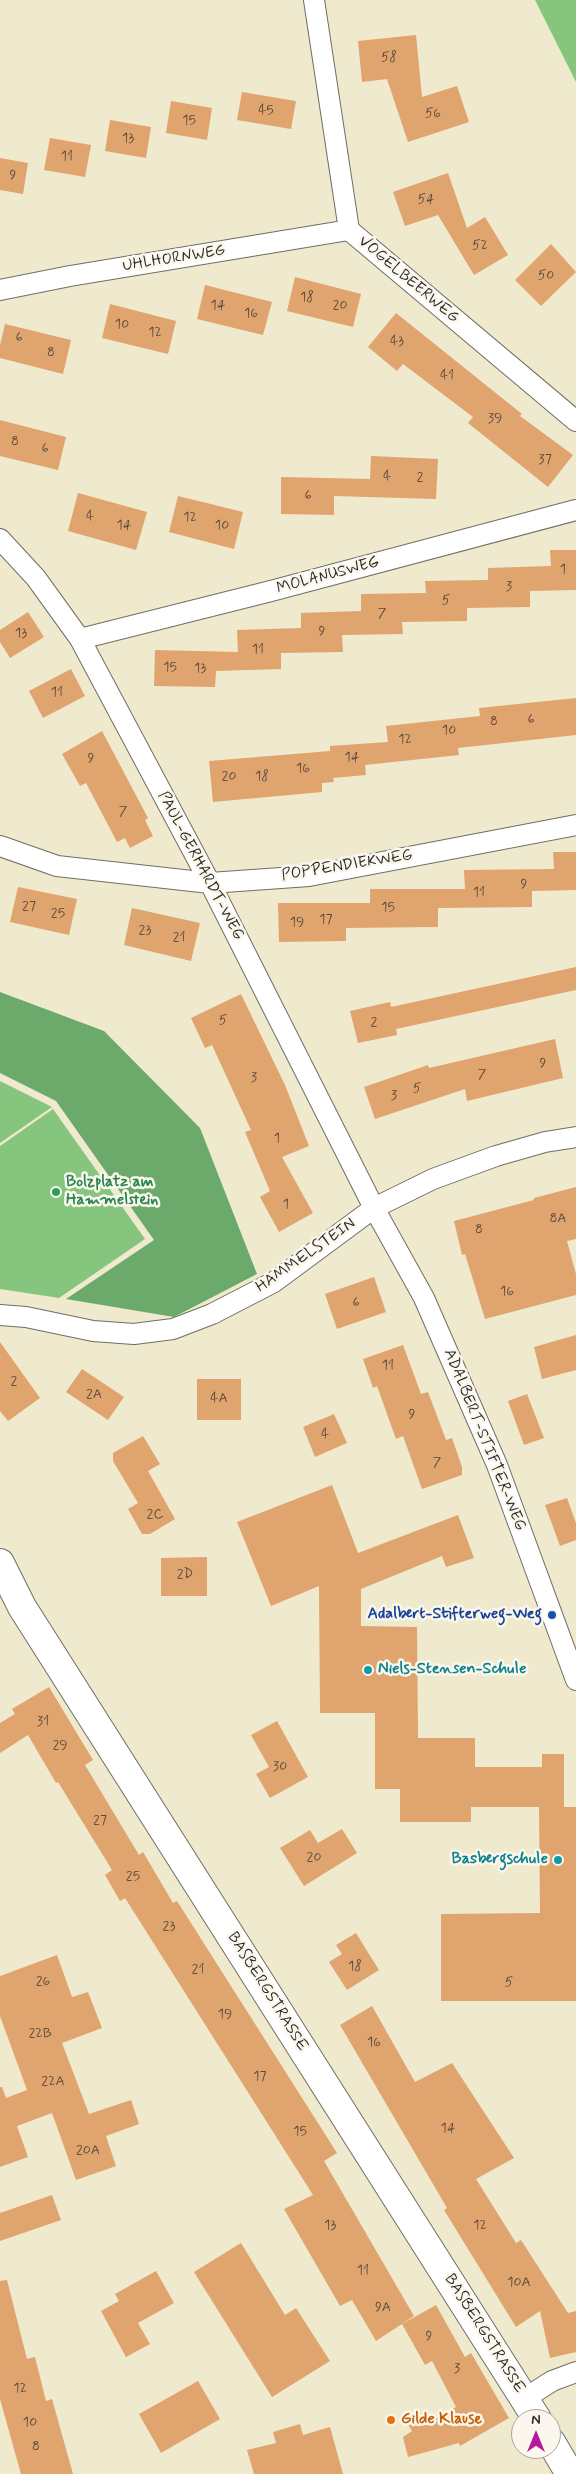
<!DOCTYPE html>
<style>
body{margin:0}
#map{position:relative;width:576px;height:2474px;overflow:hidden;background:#efe9ce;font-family:Mynerve,sans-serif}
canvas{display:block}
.north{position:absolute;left:511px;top:2409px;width:50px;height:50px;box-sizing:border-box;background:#fbf7ec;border:1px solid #a8a59f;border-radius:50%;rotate:0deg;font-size:14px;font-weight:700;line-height:20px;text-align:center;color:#2b2b2b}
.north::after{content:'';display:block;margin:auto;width:18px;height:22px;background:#b5179e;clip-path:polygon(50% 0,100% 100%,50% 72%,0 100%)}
</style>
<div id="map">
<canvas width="576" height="2474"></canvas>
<div class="north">N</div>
</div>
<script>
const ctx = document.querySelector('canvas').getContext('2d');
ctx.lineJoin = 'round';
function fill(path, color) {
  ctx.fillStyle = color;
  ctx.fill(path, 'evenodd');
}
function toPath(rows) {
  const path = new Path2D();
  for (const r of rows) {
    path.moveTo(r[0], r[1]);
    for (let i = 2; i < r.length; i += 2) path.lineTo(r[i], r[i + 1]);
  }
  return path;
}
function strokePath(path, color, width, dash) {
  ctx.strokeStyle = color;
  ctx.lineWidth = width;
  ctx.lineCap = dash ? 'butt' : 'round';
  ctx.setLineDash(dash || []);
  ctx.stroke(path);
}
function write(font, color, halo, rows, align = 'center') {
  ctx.font = font + ' Mynerve,sans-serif';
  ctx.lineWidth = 5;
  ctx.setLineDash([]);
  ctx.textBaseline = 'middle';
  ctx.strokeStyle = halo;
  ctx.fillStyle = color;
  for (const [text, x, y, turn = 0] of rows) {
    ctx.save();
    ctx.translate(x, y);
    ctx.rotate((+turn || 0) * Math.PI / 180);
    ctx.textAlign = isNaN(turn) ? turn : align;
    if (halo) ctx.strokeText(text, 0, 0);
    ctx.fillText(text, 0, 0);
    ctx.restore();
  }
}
fill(toPath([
 [535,0,576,0,576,82],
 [0,1081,52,1107,0,1143],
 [53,1109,145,1239,59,1298,0,1289,0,1146]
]), '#86c57d');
fill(toPath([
 [0,992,104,1031,200,1128,257,1274,174,1317,66,1299,154,1240,56,1101,0,1073]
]), '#6caa6c');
fill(toPath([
 [416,35,422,97,457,86,469,122,408,142,387,79,362,82,358,41],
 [242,92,296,101,291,129,237,120],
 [171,101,212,108,207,140,166,133],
 [110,120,151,127,146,158,105,151],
 [50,138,91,145,85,177,44,170],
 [0,158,28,163,23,194,0,190],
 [448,173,467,228,485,217,508,255,474,275,438,215,405,226,393,192],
 [551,244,576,272,541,306,515,280],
 [295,277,361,294,353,327,287,311],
 [205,285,272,302,263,335,197,319],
 [110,304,176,321,168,354,102,338],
 [396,313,522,414,520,416,573,455,548,487,468,423,473,417,403,364,397,371,368,347],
 [5,324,71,340,63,374,0,358,0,345],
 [0,420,66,437,58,470,0,456],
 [371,456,438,459,436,499,334,496,334,515,281,514,281,477,370,479],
 [78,493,147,512,136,550,68,531],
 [178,496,243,512,234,549,169,532],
 [550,550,576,550,576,590,530,591,530,607,467,608,467,621,402,622,403,634,342,635,343,652,279,653,281,653,281,669,216,671,215,687,154,686,155,650,238,652,237,630,301,628,301,613,361,611,361,594,426,593,425,581,488,580,488,568,551,566],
 [28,612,44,637,10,658,0,642,0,630],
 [71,669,85,696,43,718,29,691],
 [576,698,576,735,458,748,459,755,365,765,366,775,333,778,334,782,322,783,322,792,213,802,209,761,330,751,330,746,388,742,386,726,480,716,479,708],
 [102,731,148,818,145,820,153,836,130,848,125,838,117,842,86,783,80,786,62,754],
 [553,852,576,852,576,890,532,891,532,907,438,908,438,927,346,928,346,941,279,942,278,903,370,903,370,889,465,889,464,870,554,869],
 [18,887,77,899,69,935,10,922],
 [132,908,200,923,191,961,124,945],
 [576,967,576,990,396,1029,397,1035,358,1043,350,1011,390,1002,391,1007],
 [241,994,285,1085,309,1146,282,1157,313,1213,279,1232,260,1197,270,1191,245,1132,251,1130,212,1045,205,1048,191,1018],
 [555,1039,563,1078,467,1101,465,1089,375,1119,364,1087,428,1065,429,1068],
 [576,1187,576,1239,567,1241,576,1274,576,1295,485,1319,465,1254,462,1255,454,1221,534,1200,534,1198],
 [374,1277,386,1312,337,1329,325,1294],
 [576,1335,576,1370,542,1379,534,1347],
 [0,1342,40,1398,8,1421,0,1411],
 [403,1345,421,1394,428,1392,446,1440,452,1438,462,1467,462,1475,422,1489,403,1436,396,1439,377,1386,373,1388,363,1359],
 [82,1369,124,1397,108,1420,66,1392],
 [197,1379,241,1379,241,1420,197,1420],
 [527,1394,544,1438,524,1445,508,1401],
 [334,1414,347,1443,315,1457,303,1427],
 [143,1436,160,1464,148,1471,175,1519,150,1534,142,1534,128,1509,138,1503,113,1461,113,1453],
 [332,1485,358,1553,458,1515,474,1558,446,1567,442,1556,361,1589,361,1626,417,1627,418,1738,475,1738,475,1767,542,1767,542,1754,564,1754,564,1807,576,1807,576,2001,441,2001,441,1914,540,1913,539,1807,471,1807,471,1822,400,1822,400,1789,375,1789,375,1713,320,1713,319,1586,271,1606,237,1522],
 [567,1498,576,1523,576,1540,560,1546,545,1505],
 [207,1557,207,1596,161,1596,161,1558],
 [49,1687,93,1760,85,1765,139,1855,143,1852,173,1903,177,1901,337,2153,324,2161,414,2316,376,2341,352,2300,340,2306,284,2209,313,2195,125,1898,120,1901,105,1875,112,1870,58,1782,56,1783,28,1735,0,1753,0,1723,15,1714,12,1709],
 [277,1721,308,1777,270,1798,256,1774,269,1767,251,1735],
 [342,1829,357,1853,304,1886,280,1848,310,1830,318,1843],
 [356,1933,379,1970,347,1990,329,1962,342,1954,336,1945],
 [57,1955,72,1997,88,1992,102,2028,62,2043,89,2114,131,2100,139,2124,106,2136,116,2166,76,2180,52,2113,17,2126,28,2157,0,2167,0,2087,2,2087,6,2098,27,2090,0,2016,0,1976],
 [372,2006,415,2082,452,2063,514,2158,476,2179,516,2243,521,2240,568,2313,576,2311,576,2352,550,2358,540,2311,516,2327,444,2210,447,2208,340,2025],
 [52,2195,61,2220,0,2241,0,2213],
 [241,2243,285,2315,296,2308,330,2361,272,2397,194,2272],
 [156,2271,174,2303,138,2323,150,2344,126,2357,101,2311,119,2301,115,2294],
 [7,2280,27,2359,35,2357,46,2401,52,2399,73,2474,21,2474,0,2399,0,2281],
 [436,2305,465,2357,471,2353,509,2418,460,2446,459,2443,408,2457,403,2437,412,2431,408,2424,437,2417,456,2407,432,2361,425,2365,402,2324],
 [198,2381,220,2419,161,2453,139,2414],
 [300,2424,303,2435,330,2427,343,2474,254,2474,247,2450,276,2443,273,2432]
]), '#e0a46e');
const street = toPath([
 [314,0,349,230,576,421],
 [0,290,70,276,349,230],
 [0,539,36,578,80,639,210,883,374,1208,424,1298,497,1465,576,1680],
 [80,639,271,591,576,510],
 [0,846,57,866,210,883,309,876,576,825],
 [0,1315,26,1317,93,1331,134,1334,173,1329,212,1314,274,1282,374,1208,433,1179,496,1156,545,1142,576,1137],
 [524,2399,552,2381,576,2372]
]);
const secondary = toPath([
 [0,1563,22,1607,537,2419],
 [551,2442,570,2474]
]);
const primary = toPath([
 [568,2474,576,2473]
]);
strokePath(street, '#706e64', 22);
strokePath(secondary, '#706e64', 30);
strokePath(primary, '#706e64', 30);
strokePath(street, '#fff', 20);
strokePath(secondary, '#fff', 28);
strokePath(primary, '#fff', 28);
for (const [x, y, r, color] of [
 [56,1192,5,"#2e9e5b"],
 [552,1615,5,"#1a4fb4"],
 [368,1670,5,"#0f9aa8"],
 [558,1860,5,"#0f9aa8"],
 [391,2420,5,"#e8710a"]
]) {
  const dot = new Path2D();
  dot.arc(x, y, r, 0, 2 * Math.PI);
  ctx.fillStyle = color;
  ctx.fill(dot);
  strokePath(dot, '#fbf7ec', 2);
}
write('14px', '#58493c', null, [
 ["58",389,58],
 ["45",266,111],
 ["56",433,114],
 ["15",189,121],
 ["13",128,139],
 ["11",67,157],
 ["9",13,176],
 ["54",426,200],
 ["52",480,246],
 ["50",546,276],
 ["18",307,298],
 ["14",218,306],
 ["20",340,306],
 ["16",251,314],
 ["10",122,325],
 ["12",155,333],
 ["6",19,338],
 ["43",397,342],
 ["8",51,353],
 ["41",447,376],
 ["39",495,419],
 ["8",15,442],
 ["6",45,449],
 ["37",545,460],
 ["4",387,477],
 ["2",420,478],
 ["6",308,496],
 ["4",90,517],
 ["12",190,518],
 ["14",124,526],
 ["10",222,526],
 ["1",563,570],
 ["3",509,587],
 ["5",446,601],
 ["7",382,614],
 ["9",322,632],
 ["13",21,634],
 ["11",258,650],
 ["15",170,668],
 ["13",200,669],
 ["11",57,693],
 ["6",531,720],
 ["8",494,722],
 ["10",449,731],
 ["12",405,740],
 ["14",352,758],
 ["9",91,759],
 ["16",303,769],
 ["20",229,777],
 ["18",262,777],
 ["7",123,812],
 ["9",524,885],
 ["11",479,893],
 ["27",29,907],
 ["15",388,908],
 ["25",58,914],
 ["17",326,920],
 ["19",297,923],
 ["23",145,931],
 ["21",179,938],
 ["5",223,1021],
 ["2",374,1023],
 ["9",543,1064],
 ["7",482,1075],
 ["3",254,1078],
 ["5",417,1089],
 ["3",394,1096],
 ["1",277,1139],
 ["1",286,1205],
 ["8A",558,1219],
 ["8",479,1230],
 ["16",507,1292],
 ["6",356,1303],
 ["11",388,1366],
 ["2",14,1382],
 ["2A",94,1395],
 ["4A",219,1399],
 ["9",412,1415],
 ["4",325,1435],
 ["7",437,1463],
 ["2C",155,1515],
 ["2D",185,1575],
 ["31",43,1722],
 ["29",60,1746],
 ["30",280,1767],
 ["27",100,1821],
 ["20",314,1858],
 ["25",133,1877],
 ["23",169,1927],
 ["18",355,1967],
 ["21",198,1970],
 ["26",43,1982],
 ["5",509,1983],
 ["19",225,2015],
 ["22B",40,2034],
 ["16",374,2043],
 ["17",260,2077],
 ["22A",53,2082],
 ["14",448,2129],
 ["15",300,2132],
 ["20A",88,2151],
 ["13",330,2226],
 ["12",480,2226],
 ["11",363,2271],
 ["10A",519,2283],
 ["9A",383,2308],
 ["9",429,2337],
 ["3",457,2369],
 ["12",20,2389],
 ["10",30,2423],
 ["8",36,2447]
]);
write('16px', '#2b2b2b', '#fbf7ec', [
 ["UHLHORNWEG",174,259,-9],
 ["VOGELBEERWEG",408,280,40],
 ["MOLANUSWEG",328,576,-15],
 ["PAUL-GERHARDT-WEG",200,866,62],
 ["POPPENDIEKWEG",347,866,-9],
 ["HAMMELSTEIN",306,1256,-35],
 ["ADALBERT-STIFTER-WEG",484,1440,68],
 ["BASBERGSTRASSE",267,1992,58],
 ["BASBERGSTRASSE",484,2334,58]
]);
write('bold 16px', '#27864d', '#fbf7ec', [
 ["Bolzplatz am",66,1183],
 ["Hammelstein",66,1201]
], 'left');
write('bold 16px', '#164399', '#fbf7ec', [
 ["Adalbert-Stifterweg-Weg",542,1615]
], 'right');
write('bold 16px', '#0d838f', '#fbf7ec', [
 ["Niels-Stensen-Schule",378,1670],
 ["Basbergschule",548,1860,"right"]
], 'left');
write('bold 16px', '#c56008', '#fbf7ec', [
 ["Gilde Klause",401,2420]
], 'left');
</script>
